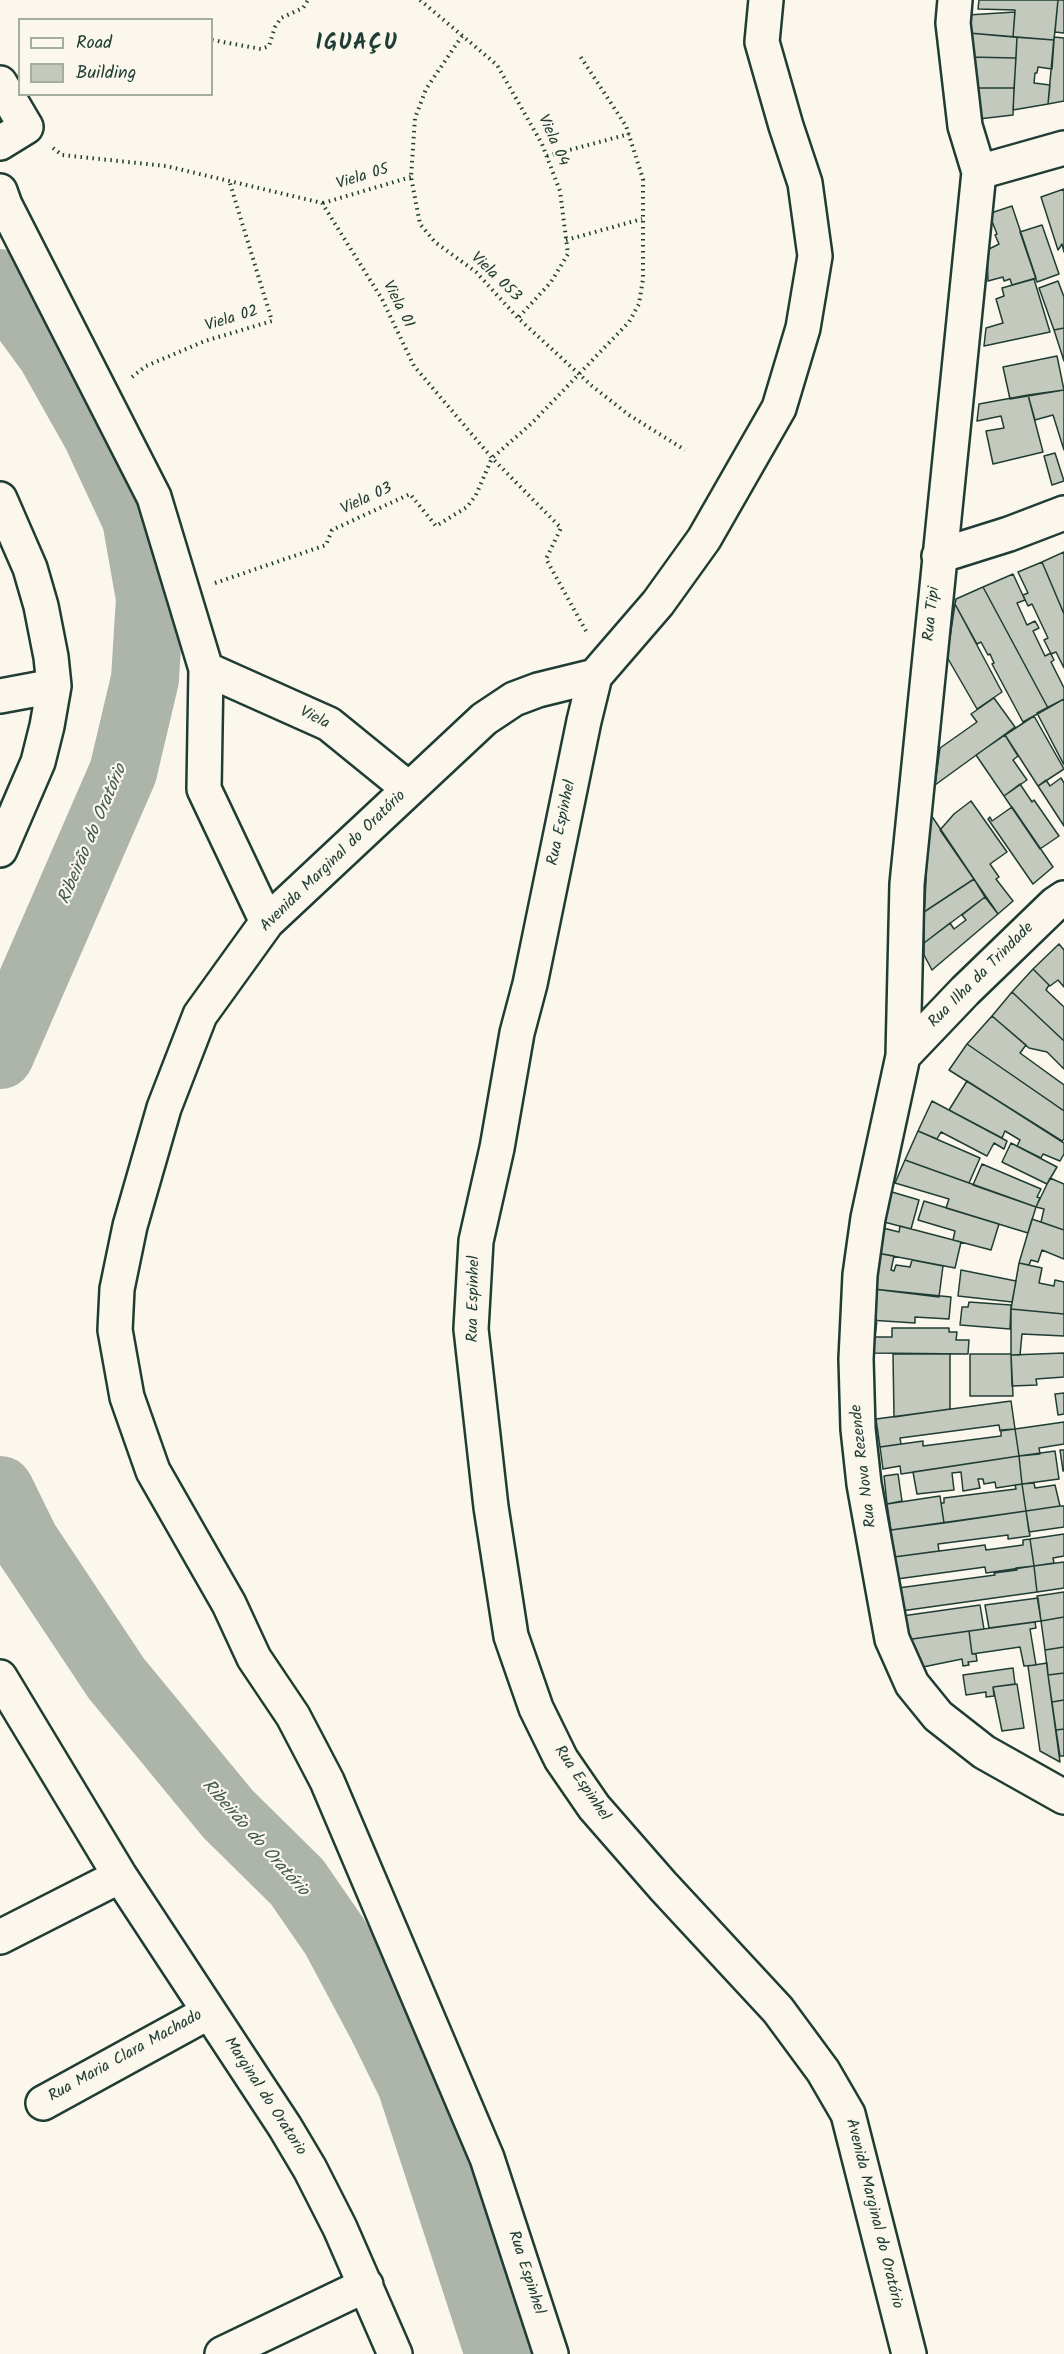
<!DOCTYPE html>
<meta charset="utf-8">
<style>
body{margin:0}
#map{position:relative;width:1064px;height:2354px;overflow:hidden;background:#fbf7ec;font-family:Kalam,sans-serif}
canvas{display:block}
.legend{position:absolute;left:18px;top:18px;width:195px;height:78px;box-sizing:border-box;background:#fbf7ec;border:2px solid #a3ada2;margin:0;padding:8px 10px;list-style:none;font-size:18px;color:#1f3d34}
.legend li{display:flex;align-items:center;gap:12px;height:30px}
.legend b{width:30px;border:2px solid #a3ada2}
</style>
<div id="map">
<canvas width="1064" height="2354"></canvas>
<ul class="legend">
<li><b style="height:8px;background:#fbf7ec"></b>Road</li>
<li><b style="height:16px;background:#c4c9be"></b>Building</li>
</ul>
</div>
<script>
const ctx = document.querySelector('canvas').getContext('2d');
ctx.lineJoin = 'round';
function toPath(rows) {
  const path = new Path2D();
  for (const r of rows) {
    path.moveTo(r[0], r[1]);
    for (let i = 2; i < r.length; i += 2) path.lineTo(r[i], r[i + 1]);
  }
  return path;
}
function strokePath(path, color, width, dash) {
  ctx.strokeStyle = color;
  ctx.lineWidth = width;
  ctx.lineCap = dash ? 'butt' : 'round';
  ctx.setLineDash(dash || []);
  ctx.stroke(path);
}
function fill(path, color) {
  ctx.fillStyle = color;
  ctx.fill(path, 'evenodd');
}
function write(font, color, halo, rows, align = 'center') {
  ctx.font = font + ' Kalam,sans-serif';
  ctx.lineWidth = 4.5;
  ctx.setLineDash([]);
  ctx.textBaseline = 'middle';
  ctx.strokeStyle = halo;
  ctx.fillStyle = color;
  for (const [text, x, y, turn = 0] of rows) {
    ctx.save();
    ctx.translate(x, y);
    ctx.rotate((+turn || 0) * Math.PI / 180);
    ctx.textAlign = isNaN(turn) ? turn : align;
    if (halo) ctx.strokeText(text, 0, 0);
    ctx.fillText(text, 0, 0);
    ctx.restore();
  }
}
strokePath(toPath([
 [0,283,51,353,96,433,136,519,150,598,145,679,123,772,0,1055],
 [0,1490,25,1541,116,1678,228,1814,297,1882,335,1937,382,2025,411,2084,499,2354]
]), '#adb4aa', 68);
const building = toPath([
 [979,0,1058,0,1054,40,1013,37,1015,10,978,9,979,0],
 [1058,0,1064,0,1064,33,1055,32,1058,0],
 [1015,12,1013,37,969,33,968,15,1015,12],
 [969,33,1017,37,1016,58,969,57,969,33],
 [1017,37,1054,40,1052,69,1038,67,1037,73,1035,73,1034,83,1050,85,1048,104,1013,110,1017,37],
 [1054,37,1064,38,1064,101,1048,104,1054,37],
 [969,57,1016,58,1014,88,970,88,969,57],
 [970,88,1014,88,1013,115,970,120,970,88],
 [1064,189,1064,252,1062,244,1058,250,1041,197,1064,189],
 [1012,206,1036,278,1012,285,1010,279,1004,281,1003,277,988,281,987,250,999,244,995,235,997,234,990,216,994,212,1012,206],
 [1042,225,1059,274,1037,282,1020,232,1042,225],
 [1034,279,1050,332,984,346,986,328,1003,323,996,299,1004,296,1002,288,1034,279],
 [1058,281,1064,297,1064,328,1054,330,1039,288,1058,281],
 [1064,328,1064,361,1054,330,1064,328],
 [1057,356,1064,390,1010,399,1003,367,1057,356],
 [1064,390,1064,450,1053,415,1035,420,1028,395,1064,390],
 [1028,395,1043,452,993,464,986,431,1004,428,1001,416,977,421,979,404,1028,395],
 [1055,453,1064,481,1052,485,1044,456,1055,453],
 [1064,552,1064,614,1042,562,1064,552],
 [1042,562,1064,614,1064,668,1056,652,1051,654,1044,640,1048,638,1032,604,1028,606,1023,595,1028,593,1018,572,1042,562],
 [1013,574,1025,600,1017,603,1027,625,1035,621,1039,628,1033,631,1045,656,1051,653,1051,654,1054,660,1051,662,1064,688,1064,699,1048,708,983,587,1013,574],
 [983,587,1048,708,1023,722,992,664,994,663,990,654,988,655,981,642,977,644,955,604,956,599,983,587],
 [955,604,1002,692,977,709,947,657,955,604],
 [994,698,1015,727,935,785,940,748,977,722,971,714,994,698],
 [1064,699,1064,765,1037,713,1064,699],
 [1034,716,1064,769,1038,786,1005,735,1034,716],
 [1005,735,1018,756,1013,760,1027,780,1004,796,976,755,1005,735],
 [1061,778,1064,783,1064,826,1038,786,1046,780,1050,786,1061,778],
 [1020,784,1032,802,1034,800,1059,836,1040,849,1004,796,1020,784],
 [971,801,1007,852,990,864,999,877,996,879,1013,901,998,914,940,830,954,814,971,801],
 [1012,807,1053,867,1033,884,988,819,990,817,992,821,1012,807],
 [929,812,974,879,924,912,925,901,929,812],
 [974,879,985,897,924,943,924,912,974,879],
 [985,897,998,914,932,970,924,955,924,943,950,923,954,929,966,920,962,915,985,897],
 [1059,944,1064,950,1064,987,1058,980,1050,986,1033,969,1059,944],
 [1033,969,1049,985,1046,990,1064,1007,1064,1041,1012,992,1033,969],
 [1012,992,1064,1041,1064,1069,1047,1052,1029,1048,992,1016,1012,992],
 [992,1016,1026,1045,1020,1053,1064,1085,1064,1111,967,1044,992,1016],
 [967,1044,1064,1111,1064,1139,1062,1141,949,1070,967,1044],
 [967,1081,1064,1143,1064,1154,1060,1161,1043,1154,1041,1158,1017,1146,1020,1140,1005,1131,1002,1138,949,1110,967,1081],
 [932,1101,1007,1141,1004,1149,994,1143,987,1156,941,1132,937,1139,918,1131,932,1101],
 [918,1131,980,1158,969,1183,905,1160,918,1131],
 [1011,1143,1057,1167,1047,1184,1002,1162,1011,1143],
 [905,1160,1036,1207,1028,1233,946,1208,949,1199,895,1183,905,1160],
 [982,1164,1041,1189,1037,1197,1040,1198,1036,1207,973,1185,982,1164],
 [1050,1178,1064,1184,1064,1230,1041,1222,1044,1209,1036,1207,1050,1178],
 [892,1192,919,1200,911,1229,884,1222,892,1192],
 [924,1201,999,1224,991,1250,953,1240,955,1231,918,1220,924,1201],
 [1032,1219,1064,1230,1064,1259,1042,1250,1038,1262,1031,1260,1029,1265,1019,1263,1032,1219],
 [900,1226,961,1242,955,1268,877,1253,883,1228,899,1232,900,1226],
 [877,1253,894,1256,891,1270,894,1271,896,1265,910,1267,912,1260,943,1266,939,1297,873,1289,877,1253],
 [1019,1263,1042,1268,1039,1283,1054,1286,1055,1280,1064,1282,1064,1314,1011,1309,1019,1263],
 [961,1270,1016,1281,1012,1302,958,1296,961,1270],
 [873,1289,951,1297,949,1319,915,1317,915,1323,869,1320,873,1289],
 [969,1302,1011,1305,1010,1329,960,1325,962,1307,968,1307,969,1302],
 [1011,1309,1064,1314,1064,1336,1022,1334,1020,1355,1011,1355,1011,1309],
 [869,1320,877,1320,875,1337,892,1337,892,1328,949,1328,949,1332,957,1332,956,1340,969,1340,968,1354,871,1353,869,1320],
 [1064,1353,1064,1377,1036,1379,1037,1385,1012,1386,1011,1355,1064,1353],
 [893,1354,950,1354,950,1409,894,1417,893,1354],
 [970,1354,1011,1354,1013,1396,970,1396,970,1354],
 [1064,1393,1064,1414,1058,1415,1055,1394,1064,1393],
 [1011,1401,1015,1429,1000,1431,999,1425,900,1438,901,1444,880,1447,876,1419,1011,1401],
 [1064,1422,1064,1444,1039,1448,1040,1454,1019,1456,1015,1429,1064,1422],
 [1015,1429,1019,1456,901,1474,900,1466,883,1469,880,1447,923,1441,923,1446,1001,1436,1001,1430,1015,1429],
 [1060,1450,1064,1450,1064,1471,1063,1471,1060,1450],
 [1055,1451,1059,1479,1022,1484,1019,1456,1055,1451],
 [1019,1456,1022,1484,996,1488,995,1482,984,1484,983,1479,978,1479,980,1488,963,1491,961,1472,952,1473,954,1490,917,1494,913,1472,1019,1456],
 [898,1474,902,1501,887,1504,884,1476,898,1474],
 [1034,1483,1035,1488,1055,1485,1060,1506,1026,1511,1022,1484,1034,1483],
 [1022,1484,1026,1511,944,1523,941,1503,944,1503,944,1498,1016,1489,1015,1485,1022,1484],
 [940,1496,944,1523,891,1530,887,1504,940,1496],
 [1060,1506,1064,1506,1064,1527,1029,1532,1026,1511,1060,1506],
 [1026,1511,1030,1536,1008,1539,1008,1535,938,1544,939,1551,894,1557,891,1530,1026,1511],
 [1064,1534,1064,1556,1053,1558,1054,1563,1034,1566,1030,1539,1064,1534],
 [1030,1539,1034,1566,986,1573,985,1567,897,1579,894,1557,985,1545,986,1550,1023,1545,1023,1540,1030,1539],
 [1064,1562,1064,1588,1037,1592,1034,1566,1064,1562],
 [1034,1566,1037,1592,901,1611,898,1588,995,1575,994,1573,1017,1570,1016,1568,1034,1566],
 [1064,1592,1064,1617,1041,1621,1037,1596,1064,1592],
 [1038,1598,1041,1621,989,1628,985,1605,1038,1598],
 [980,1605,984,1629,905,1640,902,1616,980,1605],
 [1064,1617,1064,1647,1045,1650,1041,1621,1064,1617],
 [1035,1622,1036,1628,1030,1629,1036,1665,1024,1666,1020,1647,972,1654,969,1631,1035,1622],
 [969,1631,972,1654,976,1654,977,1661,968,1662,969,1665,963,1666,962,1659,918,1668,905,1640,969,1631],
 [1064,1647,1064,1673,1048,1675,1045,1650,1064,1647],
 [1047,1663,1048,1675,1060,1762,1040,1751,1028,1666,1047,1663],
 [1013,1668,1015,1684,993,1687,994,1696,986,1697,986,1692,966,1695,963,1675,1013,1668],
 [1064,1673,1064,1700,1052,1702,1048,1675,1064,1673],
 [1017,1684,1024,1728,1002,1731,993,1687,1017,1684],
 [1064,1700,1064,1729,1056,1730,1052,1702,1064,1700],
 [1064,1729,1064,1756,1060,1756,1056,1730,1064,1729]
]);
fill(building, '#c4c9be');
strokePath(building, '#1f3d34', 1.5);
const minor = toPath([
 [766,0,762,42,786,126,805,183,815,256,803,328,779,408,704,539,658,603,595,676,584,721,530,984,517,1033,497,1148,476,1241,471,1329,491,1507,511,1636,536,1708,561,1759,594,1807,663,1886,778,2010,823,2071,848,2114,909,2354],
 [955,0,953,23,965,126,979,172,907,884,903,1056,868,1218,860,1275,856,1359,858,1429,864,1484,892,1639,912,1684,938,1716,984,1752,1064,1797],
 [0,83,26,127,0,143],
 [979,172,1064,148],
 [0,191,5,205,154,497,206,669,204,789,267,922],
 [0,499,30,568,41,606,51,657,54,686,47,726,38,762,0,850],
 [939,556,1009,534,1064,513],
 [206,669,329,724,409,789],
 [0,696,54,686],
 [903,1056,965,991,1055,904,1064,898],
 [0,1677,120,1876,285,2127,310,2169,340,2228,395,2354],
 [0,1937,120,1876],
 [43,2103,209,2012],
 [222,2354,366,2285],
 [551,2354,487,2158,327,1781,293,1716,254,1658,229,1604,153,1471,127,1397,115,1330,117,1289,130,1226,164,1108,200,1015,267,922,484,719,514,699,538,690,595,676]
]);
strokePath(minor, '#1f3d34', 38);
strokePath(toPath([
 [420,0,497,65,542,144,560,191,568,254,551,282,518,318],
 [462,36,426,89,415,118,411,177,420,224,435,242,476,272,518,318,592,386,629,415,685,450],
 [212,40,261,49,269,46,275,27,281,18,303,8,308,0],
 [53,148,62,155,166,166,322,203,382,299,414,366,492,458,561,528,546,559,586,631],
 [547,156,629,134],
 [323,203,411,177],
 [566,240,642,219],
 [132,377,146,366,205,341,272,321,229,180],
 [215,583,326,545,332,530,410,494,436,526,467,507,476,495,492,458,531,424,629,322,639,304,643,279,643,179,626,126,580,56]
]), '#1f3d34', 4, [1.5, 4.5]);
strokePath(minor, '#fbf7ec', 33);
write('16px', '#1f3d34', '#fbf7ec', [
 ["Viela 04",552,141,66],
 ["Viela 05",363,178,-17],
 ["Viela 053",495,278,44],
 ["Viela 01",397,305,63],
 ["Viela 02",232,320,-17],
 ["Viela 03",367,500,-25],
 ["Rua Tipi",933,614,-84],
 ["Viela",314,719,27],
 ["Rua Espinhel",563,823,-78],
 ["Avenida Marginal do Oratório",334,862,-44],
 ["Rua Ilha da Trindade",982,976,-45],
 ["Rua Espinhel",475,1299,-89],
 ["Rua Nova Rezende",865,1466,-97],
 ["Rua Espinhel",581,1784,56],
 ["Rua Maria Clara Machado",126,2057,-29],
 ["Marginal do Oratorio",264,2097,57],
 ["Avenida Marginal do Oratório",873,2214,76],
 ["Rua Espinhel",525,2273,72]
]);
write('italic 18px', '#425b52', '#fbf7ec', [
 ["Ribeirão do Oratório",94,835,-67],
 ["Ribeirão do Oratório",254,1839,48]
]);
ctx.letterSpacing = '1.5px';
write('bold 22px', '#1f3d34', '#fbf7ec', [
 ["IGUAÇU",357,45]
]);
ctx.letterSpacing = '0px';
</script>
